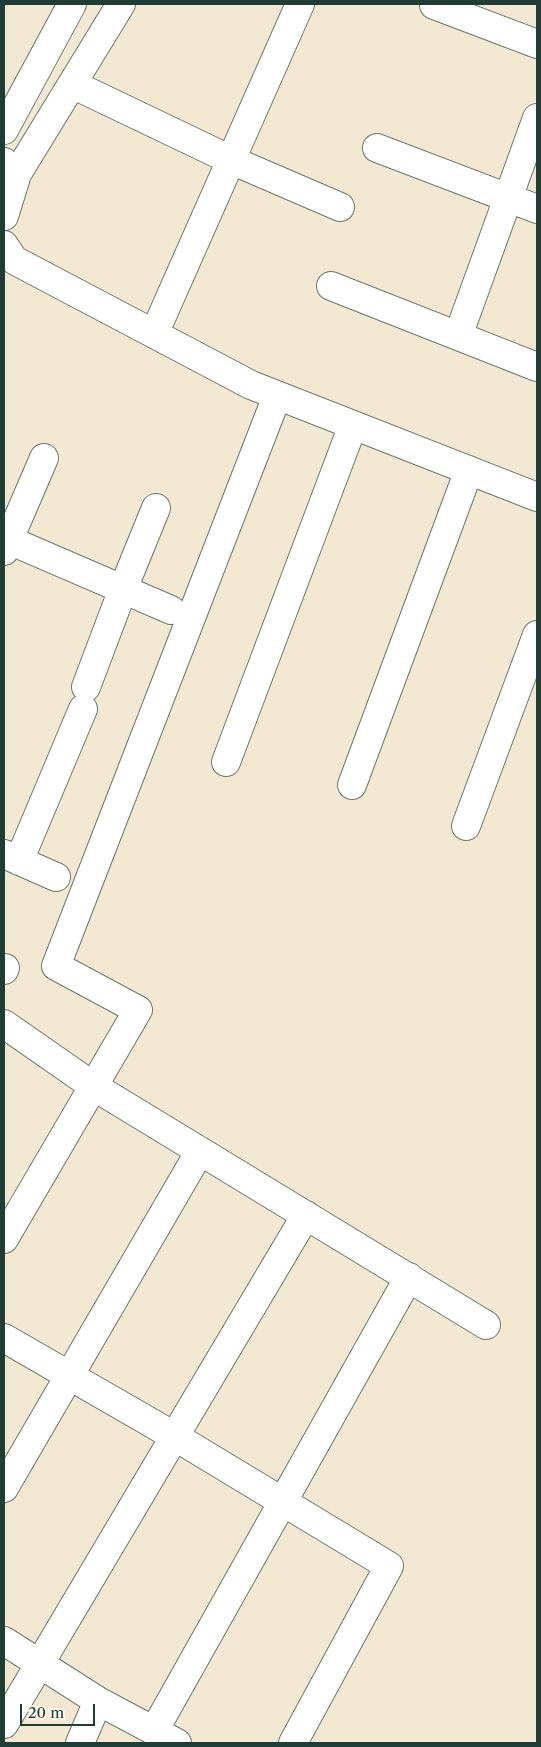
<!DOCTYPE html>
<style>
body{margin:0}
#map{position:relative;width:541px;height:1747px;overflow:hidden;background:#f3e8d1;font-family:"Libre Caslon Text",serif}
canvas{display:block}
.frame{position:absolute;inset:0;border:5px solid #1f3d34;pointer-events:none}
.scale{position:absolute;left:20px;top:1704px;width:75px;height:22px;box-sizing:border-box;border:2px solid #1f3d34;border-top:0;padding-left:6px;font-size:15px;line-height:18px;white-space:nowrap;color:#1f3d34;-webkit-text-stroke:4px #fbf7ec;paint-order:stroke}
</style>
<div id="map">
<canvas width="541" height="1747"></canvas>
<div class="frame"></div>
<div class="scale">20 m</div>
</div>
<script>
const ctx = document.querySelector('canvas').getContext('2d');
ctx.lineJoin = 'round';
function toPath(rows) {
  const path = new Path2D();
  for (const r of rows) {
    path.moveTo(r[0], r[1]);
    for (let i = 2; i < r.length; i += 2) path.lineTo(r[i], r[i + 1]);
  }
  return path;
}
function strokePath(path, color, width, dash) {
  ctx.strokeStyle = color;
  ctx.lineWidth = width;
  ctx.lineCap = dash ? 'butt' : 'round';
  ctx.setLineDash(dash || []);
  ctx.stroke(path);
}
const minor = toPath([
 [434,5,537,44],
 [72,84,231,160,340,207],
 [4,130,72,4],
 [377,148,537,209],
 [17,174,121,4],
 [4,216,17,174,4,162],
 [4,245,14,260,251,385,537,497],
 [331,286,537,367],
 [154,334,300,4],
 [458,336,537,118],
 [4,538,171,610],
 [4,551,44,458],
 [86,687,123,589,156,508],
 [226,762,353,425],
 [352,785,469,470],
 [466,826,537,635],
 [4,854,56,877],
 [19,861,83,709],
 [4,970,5,968],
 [4,1024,93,1086,486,1325],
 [4,1239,138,1010,56,966,277,396],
 [4,1338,174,1436,389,1566,293,1743],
 [4,1488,200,1151],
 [4,1641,98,1701,177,1743],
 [4,1724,306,1215],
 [154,1731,409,1277],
 [80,1743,98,1701]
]);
strokePath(minor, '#69796b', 30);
strokePath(minor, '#fff', 28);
</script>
